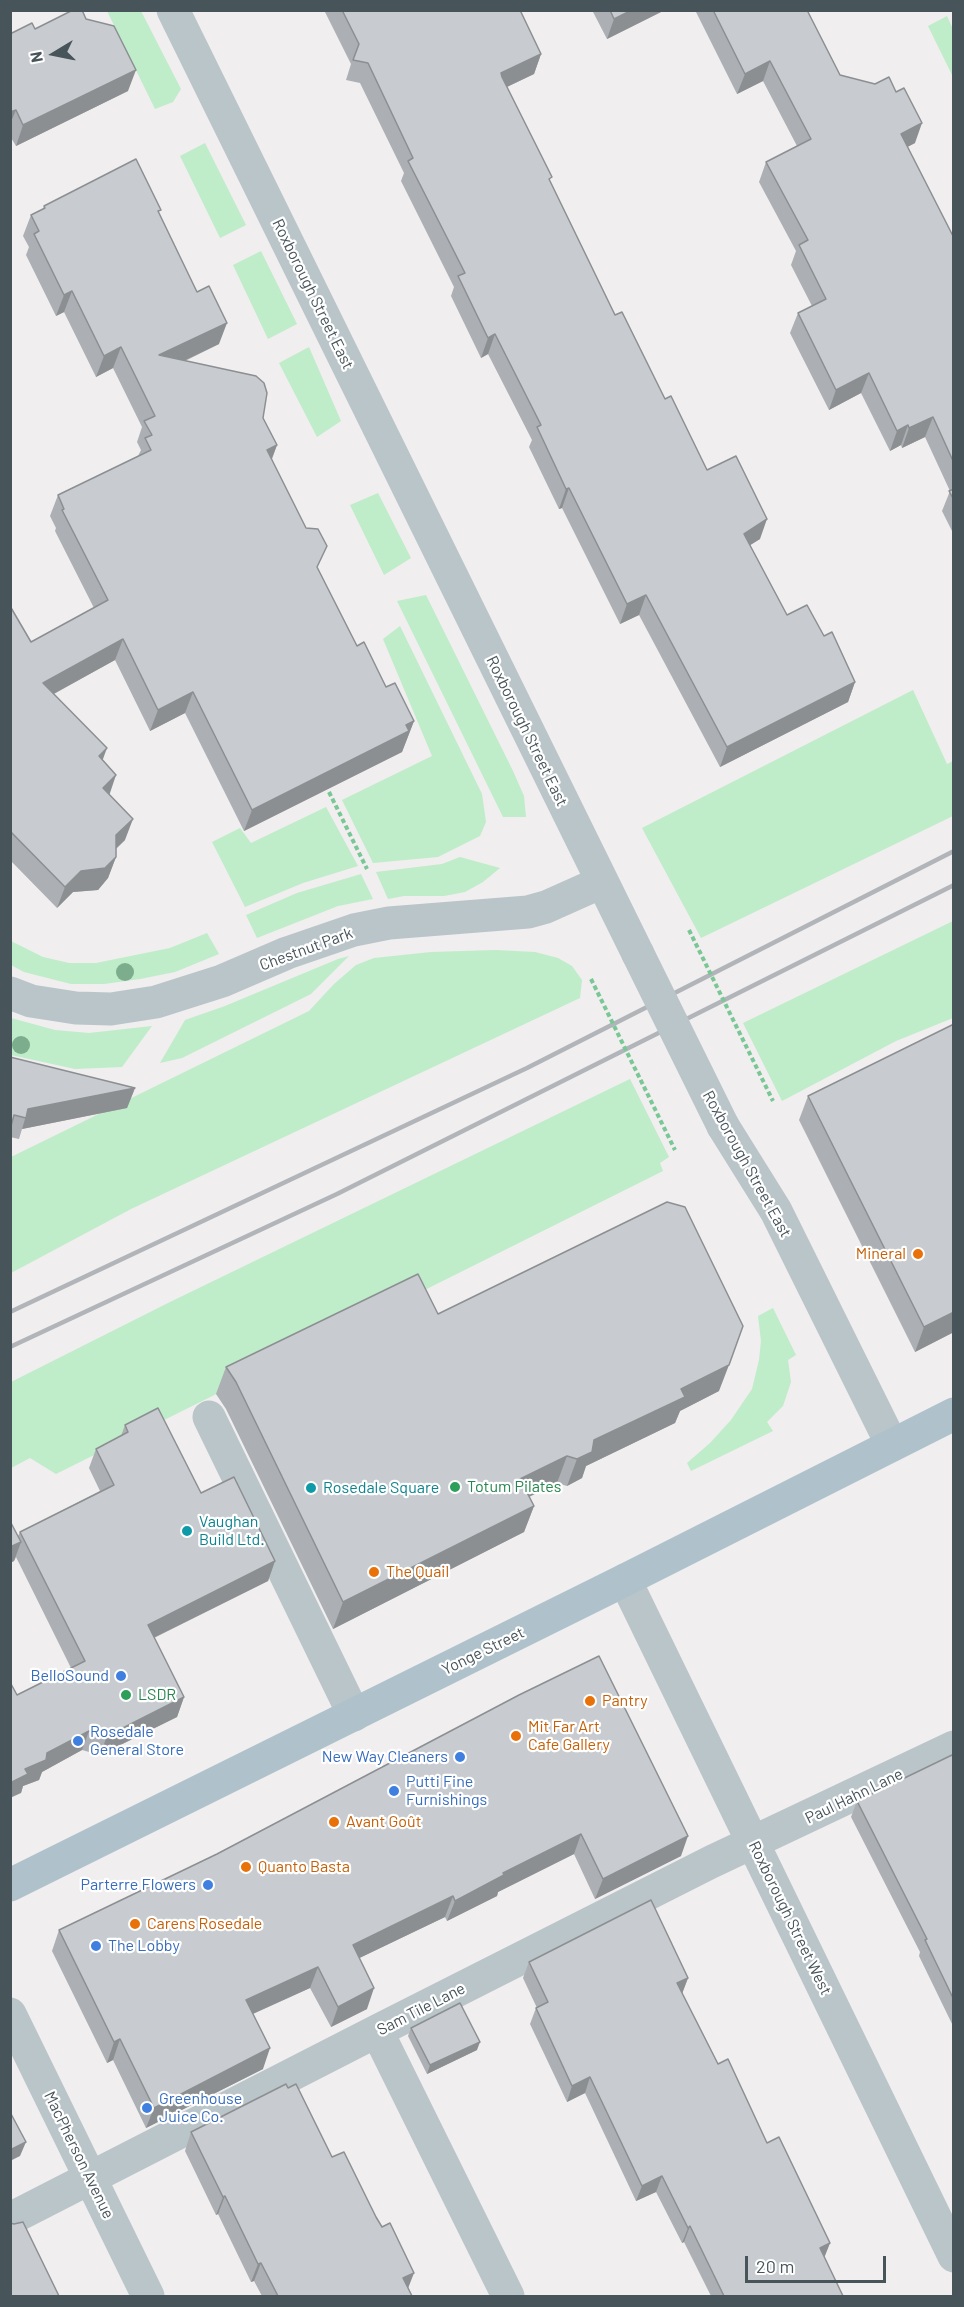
<!DOCTYPE html>
<meta charset="utf-8">
<style>
body{margin:0}
#map{position:relative;width:964px;height:2307px;overflow:hidden;background:#f0eeee;font-family:Barlow,sans-serif}
canvas{display:block}
.frame{position:absolute;inset:0;border:12px solid #47545a;pointer-events:none}
.north{position:absolute;left:24px;top:24px;width:60px;height:60px;-webkit-text-stroke:4px #fff;paint-order:stroke;rotate:260deg;font-size:16px;font-weight:700;line-height:24px;text-align:center;color:#47545a}
.north::after{content:'';display:block;margin:auto;width:21px;height:27px;background:#47545a;clip-path:polygon(50% 0,100% 100%,50% 72%,0 100%)}
.scale{position:absolute;left:745px;top:2256px;width:141px;height:27px;box-sizing:border-box;border:3px solid #47545a;border-top:0;padding-left:8px;font-size:18px;line-height:21px;white-space:nowrap;color:#47545a;-webkit-text-stroke:4px #fff;paint-order:stroke}
</style>
<div id="map">
<canvas width="964" height="2307"></canvas>
<div class="frame"></div>
<div class="north">N</div>
<div class="scale">20 m</div>
</div>
<script>
const ctx = document.querySelector('canvas').getContext('2d');
ctx.lineJoin = 'round';
function fill(path, color) {
  ctx.fillStyle = color;
  ctx.fill(path, 'evenodd');
}
function toPath(rows) {
  const path = new Path2D();
  for (const r of rows) {
    path.moveTo(r[0], r[1]);
    for (let i = 2; i < r.length; i += 2) path.lineTo(r[i], r[i + 1]);
  }
  return path;
}
function strokePath(path, color, width, dash) {
  ctx.strokeStyle = color;
  ctx.lineWidth = width;
  ctx.lineCap = dash ? 'butt' : 'round';
  ctx.setLineDash(dash || []);
  ctx.stroke(path);
}
function write(font, color, halo, rows, align = 'center') {
  ctx.font = font + ' Barlow,sans-serif';
  ctx.lineWidth = 4.5;
  ctx.setLineDash([]);
  ctx.textBaseline = 'middle';
  ctx.strokeStyle = halo;
  ctx.fillStyle = color;
  for (const [text, x, y, turn = 0] of rows) {
    ctx.save();
    ctx.translate(x, y);
    ctx.rotate((+turn || 0) * Math.PI / 180);
    ctx.textAlign = isNaN(turn) ? turn : align;
    if (halo) ctx.strokeText(text, 0, 0);
    ctx.fillText(text, 0, 0);
    ctx.restore();
  }
}
fill(toPath([
 [107,11,141,11,181,89,173,102,155,109],
 [947,16,953,29,953,77,928,26],
 [205,143,246,225,220,238,180,156],
 [261,251,297,324,268,339,233,265],
 [309,347,341,421,317,437,279,363],
 [378,493,411,558,384,575,350,505],
 [426,595,513,771,524,796,526,817,503,817,397,601],
 [400,626,482,794,486,822,480,836,438,857,373,863,342,800,432,756,383,639],
 [913,690,947,764,953,761,953,816,701,938,642,828],
 [326,807,358,866,303,883,245,907,212,842,240,828,251,843],
 [460,857,500,868,483,882,465,892,444,896,404,896,388,899,376,872,442,864],
 [361,874,373,899,338,906,257,938,246,915,297,893],
 [953,921,953,1018,896,1041,782,1101,743,1023],
 [207,933,219,954,175,972,140,979,104,984,71,984,24,972,11,965,11,941,43,957,69,963,96,963,170,948],
 [496,950,535,952,558,958,572,966,582,980,580,998,131,1209,11,1273,11,1157,309,1011,334,984,356,965,374,958,431,952],
 [349,956,311,994,182,1058,160,1063,185,1020,225,1006,338,959],
 [11,1018,55,1030,89,1033,152,1026,122,1067,75,1069,11,1055],
 [630,1079,669,1157,660,1163,663,1171,56,1474,30,1458,11,1468,11,1382,170,1302],
 [773,1308,796,1355,788,1360,791,1382,783,1406,767,1422,773,1431,691,1471,687,1463,710,1443,731,1420,752,1389,759,1360,761,1341,758,1316]
]), '#bfecc9');
strokePath(toPath([
 [329,792,367,869]
]), '#79c795', 4, [4.5, 3]);
strokePath(toPath([
 [173,10,638,954],
 [10,993,31,1001,76,1008,111,1009,156,1002,222,981,287,953,354,930,389,923,528,912,546,907,602,882],
 [723,1126,776,1211,892,1445],
 [209,1417,354,1715],
 [625,1580,954,2256],
 [10,2014,148,2296],
 [377,2031,508,2296],
 [10,2219,377,2031,711,1862,954,1747]
]), '#bac5ca', 33);
strokePath(toPath([
 [10,1885,625,1580,954,1414]
]), '#afc2cb', 33);
strokePath(toPath([
 [10,1312,527,1068,954,851],
 [10,1347,337,1194,954,885]
]), '#b1b4b8', 4.5);
strokePath(toPath([
 [689,930,773,1101],
 [591,979,675,1150]
]), '#79c795', 4, [4.5, 3]);
strokePath(toPath([
 [638,954,723,1126]
]), '#bac5ca', 33);
ctx.fillStyle = '#7cad8c';
for (const [x, y] of [
 [125,972],
 [21,1045]
]) {
  ctx.beginPath();
  ctx.arc(x, y, 9, 0, 2 * Math.PI);
  ctx.fill();
}
fill(toPath([
 [324,10,520,10,541,54,534,74,507,87,550,182,615,315,665,399,707,470,760,539,750,545,787,615,824,636,855,682,848,702,720,767,639,615,620,624,562,508,559,509,529,447,532,440,488,354,481,358,451,296,454,287,401,181,404,173,360,83,346,80,351,64],
 [592,10,665,10,607,39],
 [695,10,807,10,840,75,915,143,907,147,954,238,954,535,942,511,950,491,925,437,902,448,901,445,890,451,861,393,829,410,790,333,798,313,812,306,791,265,796,251,759,182,766,162,797,146,763,81,737,94],
 [86,19,128,91,16,146,10,136,10,34],
 [44,206,159,214,219,344,185,361,263,418,277,445,272,459,318,569,357,646,386,687,414,721,402,752,244,831,185,713,150,731,115,660,54,694,103,760,109,794,125,840,116,849,116,857,108,878,98,890,73,892,57,908,10,860,10,606,31,642,94,608,55,531,56,528,50,516,58,495,138,456,141,450,137,442,142,427,113,368,96,377,64,312,56,316,26,255,29,247,23,236,31,215,43,209],
 [954,1024,954,1332,915,1352,799,1120,808,1096],
 [10,1057,135,1088,127,1108,22,1129,19,1139,10,1137],
 [438,1314,719,1391,680,1411,675,1423,586,1466,582,1478,567,1486,557,1483,529,1496,534,1506,524,1532,333,1629,226,1409,216,1394,226,1367],
 [125,1425,275,1561,268,1581,154,1638,184,1697,177,1717,100,1755,82,1750,42,1772,39,1780,23,1786,21,1793,17,1695,71,1668,16,1557,14,1561,10,1563,10,1521,18,1536,20,1532,100,1491,89,1468,96,1449,121,1436],
 [519,1695,681,1856,595,1899,574,1854,498,1892,497,1896,447,1921,445,1917,359,1958,367,2009,331,2027,310,1988,253,2014,263,2069,146,2128,113,2060,107,2063,52,1951,59,1930,217,1854],
 [954,1758,954,2028,919,1956,920,1952,851,1817,857,1801],
 [529,1962,688,1978,682,1993,718,2064,830,2243,824,2258,843,2296,711,2296,684,2242,682,2243,656,2192,636,2201,585,2093,567,2102,530,2024,536,2008,537,2008,523,1978],
 [411,2028,477,2050,427,2074,408,2036],
 [191,2132,332,2157,412,2296,262,2296,254,2281,251,2282,218,2214,216,2215,185,2151]
]), '#acafb3');
fill(toPath([
 [632,10,665,10,607,39,614,19],
 [541,54,534,74,494,93,501,73],
 [770,61,763,81,737,94,745,74],
 [136,70,128,91,16,146,23,125],
 [16,110,10,124,10,112],
 [922,123,915,143,894,154,901,134],
 [72,291,64,312,56,316,64,295],
 [227,323,219,344,152,376,159,355],
 [495,334,488,354,481,358,488,338],
 [121,347,113,368,96,377,104,356],
 [869,373,861,393,829,410,836,390],
 [933,417,925,437,902,448,909,428],
 [908,425,901,445,890,451,897,431],
 [277,445,269,466,267,450],
 [569,488,562,508,559,509,566,489],
 [767,519,760,539,736,554,744,534],
 [646,595,639,615,620,624,627,604],
 [123,639,115,660,35,704,43,683],
 [855,682,848,702,720,767,727,747],
 [193,692,185,713,150,731,158,710],
 [414,721,402,752,244,831,252,810],
 [107,748,99,770,99,756],
 [116,775,109,796,103,788],
 [133,819,125,840,108,856,116,835],
 [116,857,108,878,98,890,73,892,57,908,65,887,81,871],
 [135,1088,127,1108,22,1129,28,1109],
 [954,1312,954,1332,915,1352,924,1327],
 [729,1365,719,1391,680,1411,675,1423,586,1466,582,1478,567,1486,577,1459,594,1440,681,1389],
 [567,1456,557,1483,511,1506,520,1479],
 [534,1506,524,1532,333,1629,343,1602],
 [21,1542,14,1561,10,1563,10,1547],
 [275,1561,268,1581,141,1644,148,1625],
 [184,1697,177,1717,100,1755,107,1736],
 [89,1731,82,1750,42,1772,39,1780,23,1786,21,1793,10,1798,10,1783,25,1769,47,1753],
 [581,1834,574,1854,498,1892,497,1896,447,1921,455,1901,503,1873],
 [688,1836,681,1856,595,1899,603,1879],
 [453,1896,445,1917,345,1965,353,1945],
 [318,1967,310,1988,239,2020,246,2000],
 [688,1978,682,1994,677,1983],
 [374,1988,367,2009,331,2027,338,2007],
 [120,2039,113,2060,107,2063,114,2042],
 [480,2042,477,2050,427,2074,430,2065],
 [270,2048,263,2069,146,2128,154,2108],
 [590,2077,585,2093,567,2102,572,2086],
 [26,2142,20,2156,10,2161,10,2150],
 [662,2176,656,2192,636,2201,642,2186],
 [225,2196,218,2214,216,2215,223,2197],
 [690,2226,684,2242,682,2243,688,2228],
 [830,2243,824,2258,820,2248],
 [261,2263,254,2281,251,2282,258,2264],
 [414,2273,407,2291,403,2278]
]), '#8c8f92');
const building = toPath([
 [73,10,82,10,86,19,114,26,136,70,23,125,16,110,10,112,10,34,32,23,35,29,73,10],
 [342,10,520,10,541,54,501,73,502,77,552,177,549,179,615,315,622,312,665,399,671,396,707,470,736,456,767,519,744,534,787,615,807,605,824,636,832,632,855,682,727,747,646,595,627,604,569,488,566,489,537,427,541,425,495,334,488,338,458,276,465,273,408,161,413,158,368,63,353,60,359,44,342,10],
 [610,10,632,10,614,19,610,10],
 [713,10,807,10,840,75,875,84,889,77,896,92,904,88,922,123,901,134,954,238,954,463,933,417,909,428,908,425,897,431,869,373,836,390,798,313,826,299,799,245,808,240,766,162,811,139,770,61,745,74,713,10],
 [136,159,161,210,158,211,197,292,209,286,227,323,159,355,256,376,264,383,267,393,263,418,277,445,267,450,306,528,318,529,327,546,317,567,357,646,364,642,386,687,395,683,414,721,406,725,409,731,252,810,193,692,158,710,123,639,43,683,107,748,99,756,116,775,103,788,133,819,116,835,116,857,105,868,81,871,65,887,10,831,10,606,31,642,108,600,62,510,64,509,58,495,151,450,145,438,152,435,144,421,155,416,121,347,104,356,72,291,64,295,34,234,39,231,31,215,45,208,44,206,136,159],
 [954,489,954,500,949,491,954,489],
 [954,1024,954,1312,924,1327,808,1096,954,1024],
 [10,1057,135,1088,28,1109,26,1118,14,1115,10,1130,10,1057],
 [667,1202,685,1207,743,1326,729,1365,681,1389,685,1397,594,1440,592,1452,577,1459,567,1456,520,1479,534,1506,343,1602,236,1382,226,1367,418,1274,438,1314,667,1202],
 [158,1408,201,1493,234,1477,275,1561,148,1625,184,1697,107,1736,89,1731,47,1753,46,1760,25,1769,28,1774,10,1783,10,1682,17,1695,85,1661,20,1532,114,1485,96,1449,128,1432,125,1425,158,1408],
 [10,1521,21,1542,10,1547,10,1521],
 [599,1656,688,1836,603,1879,581,1834,503,1873,504,1875,455,1901,453,1896,353,1945,374,1988,338,2007,318,1967,246,2000,270,2048,154,2108,120,2039,114,2042,59,1930,217,1854,519,1695,599,1656],
 [952,1755,954,1758,954,2000,925,1940,927,1939,857,1801,952,1755],
 [651,1900,688,1978,677,1983,718,2064,728,2059,767,2143,779,2137,830,2243,820,2248,843,2296,724,2296,690,2226,688,2228,662,2176,642,2186,590,2077,572,2086,536,2008,548,2002,529,1962,651,1900],
 [460,2003,480,2042,430,2065,411,2028,460,2003],
 [286,2084,288,2088,296,2084,332,2157,344,2152,376,2217,382,2227,390,2223,414,2273,403,2278,412,2296,278,2296,261,2263,258,2264,225,2196,223,2197,191,2132,286,2084],
 [10,2112,26,2142,10,2150,10,2112],
 [23,2222,59,2296,10,2296,10,2223,14,2224,23,2222]
]);
fill(building, '#c8ccd0');
strokePath(building, '#8c8f92', 1.5);
for (const [x, y, r, color] of [
 [918,1254,6,"#e8710a"],
 [455,1487,6,"#2e9e5b"],
 [311,1488,6,"#0f9aa8"],
 [187,1531,6,"#0f9aa8"],
 [374,1572,6,"#e8710a"],
 [121,1676,6,"#3f7fe0"],
 [126,1695,6,"#2e9e5b"],
 [590,1701,6,"#e8710a"],
 [516,1736,6,"#e8710a"],
 [78,1741,6,"#3f7fe0"],
 [460,1757,6,"#3f7fe0"],
 [394,1791,6,"#3f7fe0"],
 [334,1822,6,"#e8710a"],
 [246,1867,6,"#e8710a"],
 [208,1885,6,"#3f7fe0"],
 [135,1924,6,"#e8710a"],
 [96,1946,6,"#3f7fe0"],
 [147,2108,6,"#3f7fe0"]
]) {
  const dot = new Path2D();
  dot.arc(x, y, r, 0, 2 * Math.PI);
  ctx.fillStyle = color;
  ctx.fill(dot);
  strokePath(dot, '#fff', 2);
}
write('16px', '#47545a', '#fff', [
 ["Roxborough Street East",313,294,64],
 ["Roxborough Street East",527,731,64],
 ["Chestnut Park",306,949,-20],
 ["Roxborough Street East",747,1164,61],
 ["Yonge Street",483,1651,-26],
 ["Paul Hahn Lane",854,1796,-26],
 ["Roxborough Street West",790,1918,64],
 ["Sam Tile Lane",421,2009,-27],
 ["MacPherson Avenue",79,2155,64]
]);
write('16px', '#c56008', '#fff', [
 ["Mineral",906,1254,"right"],
 ["The Quail",386,1572],
 ["Pantry",602,1701],
 ["Mit Far Art",528,1727],
 ["Cafe Gallery",528,1745],
 ["Avant Goût",346,1822],
 ["Quanto Basta",258,1867],
 ["Carens Rosedale",147,1924]
], 'left');
write('16px', '#27864d', '#fff', [
 ["Totum Pilates",467,1487],
 ["LSDR",138,1695]
], 'left');
write('16px', '#0d838f', '#fff', [
 ["Rosedale Square",323,1488],
 ["Vaughan",199,1522],
 ["Build Ltd.",199,1540]
], 'left');
write('16px', '#366cbe', '#fff', [
 ["BelloSound",109,1676,"right"],
 ["Rosedale",90,1732],
 ["General Store",90,1750],
 ["New Way Cleaners",448,1757,"right"],
 ["Putti Fine",406,1782],
 ["Furnishings",406,1800],
 ["Parterre Flowers",196,1885,"right"],
 ["The Lobby",108,1946],
 ["Greenhouse",159,2099],
 ["Juice Co.",159,2117]
], 'left');
</script>
